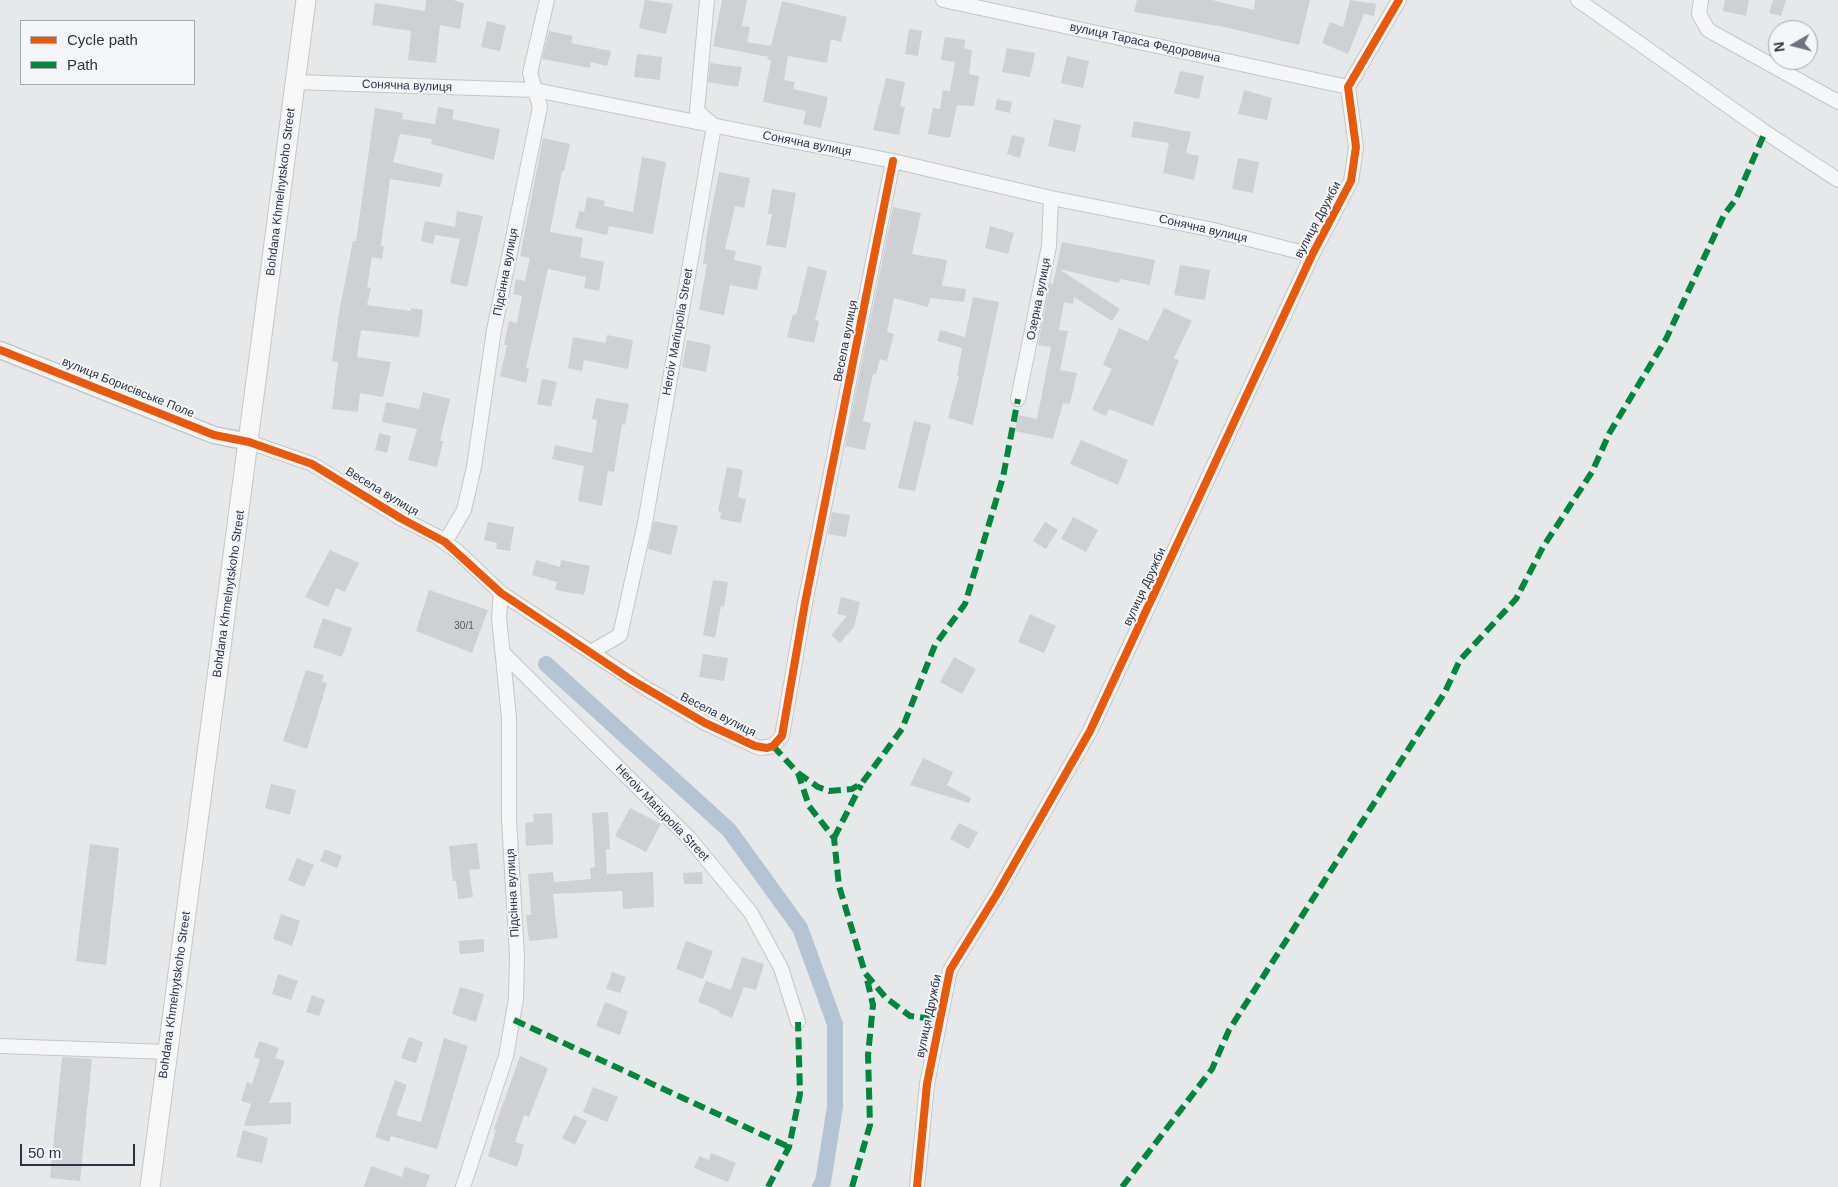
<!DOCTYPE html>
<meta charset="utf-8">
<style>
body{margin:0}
#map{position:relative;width:1838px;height:1187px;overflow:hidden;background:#e6e8ea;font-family:Helvetica,sans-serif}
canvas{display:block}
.legend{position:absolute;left:20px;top:20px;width:175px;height:65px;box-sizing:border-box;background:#f4f6f9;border:1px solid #a4a8b1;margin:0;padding:6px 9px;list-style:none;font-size:15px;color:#2b3445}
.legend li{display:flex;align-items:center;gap:10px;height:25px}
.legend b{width:25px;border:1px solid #a4a8b1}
.north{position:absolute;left:1768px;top:20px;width:50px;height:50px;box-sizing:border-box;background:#f4f6f9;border:1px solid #a4a8b1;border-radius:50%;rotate:262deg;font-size:14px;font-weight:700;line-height:20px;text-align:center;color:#2b3445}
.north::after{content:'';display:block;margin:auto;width:18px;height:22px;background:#6c737f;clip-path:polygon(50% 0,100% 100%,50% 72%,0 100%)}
.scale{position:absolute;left:20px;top:1144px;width:115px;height:22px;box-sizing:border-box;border:2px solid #2b3445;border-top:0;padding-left:6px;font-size:15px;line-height:18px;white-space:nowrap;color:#2b3445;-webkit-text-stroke:4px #f4f6f9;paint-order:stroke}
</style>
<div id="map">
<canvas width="1838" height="1187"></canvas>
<ul class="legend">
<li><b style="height:6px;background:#e8590c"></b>Cycle path</li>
<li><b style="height:6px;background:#00873e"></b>Path</li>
</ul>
<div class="north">N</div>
<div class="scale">50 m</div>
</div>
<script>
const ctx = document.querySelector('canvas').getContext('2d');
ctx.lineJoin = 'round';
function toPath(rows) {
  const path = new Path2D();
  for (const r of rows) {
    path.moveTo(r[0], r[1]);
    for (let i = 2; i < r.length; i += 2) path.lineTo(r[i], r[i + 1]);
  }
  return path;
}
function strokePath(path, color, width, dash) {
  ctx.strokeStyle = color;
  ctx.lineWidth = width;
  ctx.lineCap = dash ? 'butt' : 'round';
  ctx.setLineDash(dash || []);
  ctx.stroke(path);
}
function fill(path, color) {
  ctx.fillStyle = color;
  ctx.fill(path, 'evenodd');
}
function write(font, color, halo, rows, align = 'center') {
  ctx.font = font + ' Helvetica,sans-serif';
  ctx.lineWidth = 4;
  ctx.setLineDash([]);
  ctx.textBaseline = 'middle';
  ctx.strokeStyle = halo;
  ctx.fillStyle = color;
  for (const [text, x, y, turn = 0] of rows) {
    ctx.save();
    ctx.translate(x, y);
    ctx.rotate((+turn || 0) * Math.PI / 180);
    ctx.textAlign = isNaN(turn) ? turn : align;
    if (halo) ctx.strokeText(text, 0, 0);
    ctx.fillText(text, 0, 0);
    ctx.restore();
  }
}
strokePath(toPath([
 [546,664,729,830,800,928,835,1024,835,1107,823,1182,820,1187]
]), '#b4c4d5', 16);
fill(toPath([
 [426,0,453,0,464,3,460,29,440,25,436,63,408,60,411,31,372,25,375,3,425,11],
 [645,0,673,4,666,34,639,28],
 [722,0,747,0,742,26,750,27,747,42,771,46,782,1,847,17,841,42,831,39,827,63,788,56,784,80,795,82,793,89,828,97,821,128,803,124,806,111,763,102,771,60,767,60,768,57,713,46],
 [1137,0,1212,0,1254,10,1255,0,1310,0,1299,45,1225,27,1134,12],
 [1350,0,1376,4,1374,16,1364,14,1348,54,1322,43,1330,22,1343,27],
 [1725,0,1749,0,1746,16,1723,11],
 [1773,0,1786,0,1781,16,1769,13],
 [487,21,506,26,500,51,481,47],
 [909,29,922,31,918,56,905,54],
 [549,31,573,36,571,43,611,51,607,66,591,62,590,68,542,59],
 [945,37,965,40,964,48,972,50,969,74,979,76,974,106,957,105,950,138,928,134,933,108,940,109,943,90,950,91,955,62,941,60],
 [1007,48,1035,53,1030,77,1002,72],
 [637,54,662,57,660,80,634,77],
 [1067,56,1089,61,1083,88,1061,83],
 [710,63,742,67,738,87,708,82],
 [1180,71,1204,76,1199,99,1174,93],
 [886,78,905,82,900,106,905,107,899,135,873,130],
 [1244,90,1272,98,1267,120,1238,114],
 [997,99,1012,102,1010,113,995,110],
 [438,107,454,110,452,119,500,129,494,160,431,144,432,139,400,134,393,162,443,174,440,187,390,179,381,246,384,246,382,259,372,257,367,287,371,288,367,305,411,311,411,308,423,310,420,334,418,337,361,330,357,357,391,362,383,397,360,393,358,412,332,409,338,362,332,361,339,312,353,241,356,241,375,108,403,113,402,119,435,124],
 [1054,119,1081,125,1075,152,1048,146],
 [1134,121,1191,132,1186,153,1199,156,1194,180,1163,173,1169,143,1131,137],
 [1012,135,1025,138,1020,158,1007,154],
 [543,138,570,144,564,171,562,171,550,232,583,238,580,257,604,262,599,291,584,288,586,277,548,269,526,368,529,369,526,383,500,376,507,345,504,345,509,321,517,323,522,296,513,294,516,279,525,281,530,258,520,256],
 [642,157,666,162,653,234,609,226,607,235,575,228,579,211,584,212,587,197,605,201,604,206,633,212],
 [1238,158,1259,162,1253,193,1232,189],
 [719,172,750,178,744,208,735,206,725,249,736,251,734,260,762,266,757,290,730,285,724,315,699,310,707,264,703,264,707,233],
 [772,189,796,193,786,248,766,245,772,214,768,214],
 [893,207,921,213,912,254,947,260,942,286,966,289,964,302,930,298,928,307,894,298,887,332,894,334,887,361,880,359,876,374,873,374,863,421,871,423,865,450,845,446],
 [457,211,483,216,467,287,450,283,460,239,435,235,433,244,421,241,425,221,455,227],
 [990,226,1014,233,1008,254,985,248],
 [1062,242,1155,260,1150,285,1120,279,1119,283,1059,269,1120,309,1112,321,1074,297,1073,304,1064,302,1059,330,1068,331,1060,370,1077,373,1070,404,1063,403,1053,439,1015,431,1018,415,1037,419,1051,347,1038,345,1050,283,1053,284],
 [1180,265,1210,270,1205,300,1174,295],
 [808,266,827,271,815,320,819,321,814,343,787,337,793,314,796,315],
 [973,297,999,302,973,425,948,418,959,376,957,376,962,348,937,341,940,330,965,337],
 [1164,308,1192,321,1174,358,1179,360,1153,426,1109,409,1106,416,1095,411,1092,409,1112,369,1103,365,1119,328,1148,341],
 [607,335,633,340,628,369,584,360,582,371,568,368,573,337,606,343],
 [687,340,711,345,706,372,682,367],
 [542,379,557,382,551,407,537,404],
 [423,392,450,399,440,441,443,441,437,467,408,460,417,429,382,422,386,402,419,409],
 [596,398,629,404,625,425,622,424,614,472,608,471,602,506,578,501,584,466,552,459,555,445,592,453,597,420,592,419],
 [914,421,931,425,915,491,898,488],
 [379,433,391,436,387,453,375,450],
 [1081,440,1128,460,1118,485,1070,464],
 [727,467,743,470,738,497,746,499,741,523,720,519,721,512,718,511],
 [832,512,850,515,846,537,828,534],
 [1073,517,1098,530,1086,552,1061,539],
 [654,521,678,526,671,555,648,549],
 [488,522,514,527,510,551,496,549,497,543,484,540],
 [1045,522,1058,530,1046,549,1033,541],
 [330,550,359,563,345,592,336,588,328,607,305,597],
 [536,560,560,567,561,560,590,566,584,595,555,590,557,582,532,575],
 [713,580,728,582,724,607,721,606,715,638,703,635],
 [429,590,488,610,472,653,416,631],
 [841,597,860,602,854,627,840,643,831,635,847,616,837,614],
 [1030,614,1056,626,1044,653,1018,642],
 [323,618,352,628,342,657,313,647],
 [703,654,728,658,724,681,699,677],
 [954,657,976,669,962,694,940,682],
 [306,670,324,675,322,682,327,683,307,749,283,741],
 [923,758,953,772,947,785,971,798,969,803,910,785],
 [271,784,296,790,290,815,265,808],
 [630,808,661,824,646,852,615,836],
 [608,812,610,849,606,849,607,874,653,872,654,907,623,909,622,891,553,894,558,938,529,941,526,915,531,915,528,874,553,872,554,882,591,879,590,868,595,867,592,813],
 [552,813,553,844,526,846,525,823,534,822,533,814],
 [959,823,978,832,969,849,950,839],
 [477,843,480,869,469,870,473,897,458,899,456,881,453,881,449,846],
 [90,844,119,848,106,965,76,961],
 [325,849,342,856,337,868,320,861],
 [297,858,314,865,304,887,288,880],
 [702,872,703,884,684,884,683,873],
 [281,914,300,921,292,946,273,939],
 [484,939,484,952,460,954,459,941],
 [686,941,713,951,703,979,676,969],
 [742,957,764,964,756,990,744,987,732,1018,719,1013,720,1011,698,1002,706,981,731,990],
 [612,972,626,977,620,993,606,989],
 [278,974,298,981,291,1000,272,994],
 [460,987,484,994,476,1022,452,1014],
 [312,995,325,1000,319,1016,306,1012],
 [605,1002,628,1011,620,1035,596,1026],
 [409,1037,423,1042,416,1063,401,1058],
 [444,1038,468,1046,437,1149,391,1136,389,1142,375,1137,395,1080,407,1085,397,1113,398,1116,421,1122],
 [259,1041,279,1048,275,1058,285,1061,269,1103,291,1102,291,1124,244,1126,251,1104,241,1101,247,1082,252,1084,260,1059,254,1057],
 [520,1056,548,1068,529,1117,524,1115,515,1142,524,1145,517,1167,488,1156,496,1130,494,1129],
 [62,1057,92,1059,80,1181,50,1178],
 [593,1087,618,1097,607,1122,583,1112],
 [574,1115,587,1121,575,1145,562,1138],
 [243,1130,268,1138,262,1163,236,1157],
 [711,1153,736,1163,728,1182,694,1168,699,1156,709,1160],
 [371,1166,402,1177,405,1167,430,1175,426,1187,364,1187]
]), '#ced0d3');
const minor = toPath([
 [943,0,1348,87],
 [1578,0,1765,132,1838,180],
 [1701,0,1699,14,1708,30,1838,102],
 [295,82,535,90,893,161,1051,198,1209,229,1312,255],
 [1018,399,1049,246,1051,198],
 [249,442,312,464,402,519,436,536,458,552,501,593,647,689,705,723,755,746,761,748,773,746,782,736,805,603,893,161],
 [445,542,464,510,474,467,494,330,540,107,530,73,547,0],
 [591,652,620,635,645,523,714,126,697,111,707,0],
 [504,654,689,838,751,913,781,968,798,1022],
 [0,1046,168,1052],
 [463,1187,506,1056,516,999,517,956,509,819,509,718,499,617,501,593],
 [917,1187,927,1084,950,970,997,894,1090,731,1312,255,1351,181,1356,147,1348,87,1399,0]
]);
const tertiary = toPath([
 [0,350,214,435,249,442]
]);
const secondary = toPath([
 [150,1187,306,0]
]);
strokePath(minor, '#c4c6c8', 16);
strokePath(tertiary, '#c4c6c8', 19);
strokePath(secondary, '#c4c6c8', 21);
strokePath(minor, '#f5f6f7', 14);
strokePath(tertiary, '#f5f6f7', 16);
strokePath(secondary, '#f8f8f8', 19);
strokePath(toPath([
 [773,746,798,773,809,806,834,838,839,886,865,973,886,998,910,1016,940,1020],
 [798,773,818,787,829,791,852,789,862,783,902,729,935,645,965,604,1003,477,1018,399],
 [834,838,861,785],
 [514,1020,789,1147],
 [768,1187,789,1147,800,1094,798,1022],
 [852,1187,870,1125,868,1055,873,1005,866,975],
 [1122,1187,1212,1069,1229,1030,1445,692,1460,660,1516,599,1543,547,1592,472,1610,432,1666,339,1724,215,1736,199,1765,132]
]), '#00873e', 6, [12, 6]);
strokePath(toPath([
 [0,350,214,435,249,442,312,464,402,519,445,542,501,593,630,679,705,723,755,746,767,748,773,746,782,736,805,603,893,161],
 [917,1187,927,1084,950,970,997,894,1090,731,1312,255,1351,181,1356,147,1348,87,1399,0]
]), '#e8590c', 8);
write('10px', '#545c69', null, [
 ["30/1",464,626]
]);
write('12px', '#2b3445', '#f4f6f9', [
 ["вулиця Тараса Федоровича",1145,43,12],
 ["Сонячна вулиця",407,86,2],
 ["Сонячна вулиця",807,144,11],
 ["Bohdana Khmelnytskoho Street",281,192,-83],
 ["вулиця Дружби",1318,220,-62],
 ["Сонячна вулиця",1203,229,13],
 ["Підсінна вулиця",506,272,-79],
 ["Озерна вулиця",1039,299,-79],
 ["Heroiv Mariupolia Street",678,332,-80],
 ["Весела вулиця",846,341,-79],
 ["вулиця Борисівське Поле",128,388,22],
 ["Весела вулиця",382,492,31],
 ["вулиця Дружби",1145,587,-65],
 ["Bohdana Khmelnytskoho Street",229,594,-82],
 ["Весела вулиця",718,715,27],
 ["Heroiv Mariupolia Street",662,813,46],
 ["Підсінна вулиця",513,893,-93],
 ["Bohdana Khmelnytskoho Street",175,995,-82],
 ["вулиця Дружби",929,1016,-78]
]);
</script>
